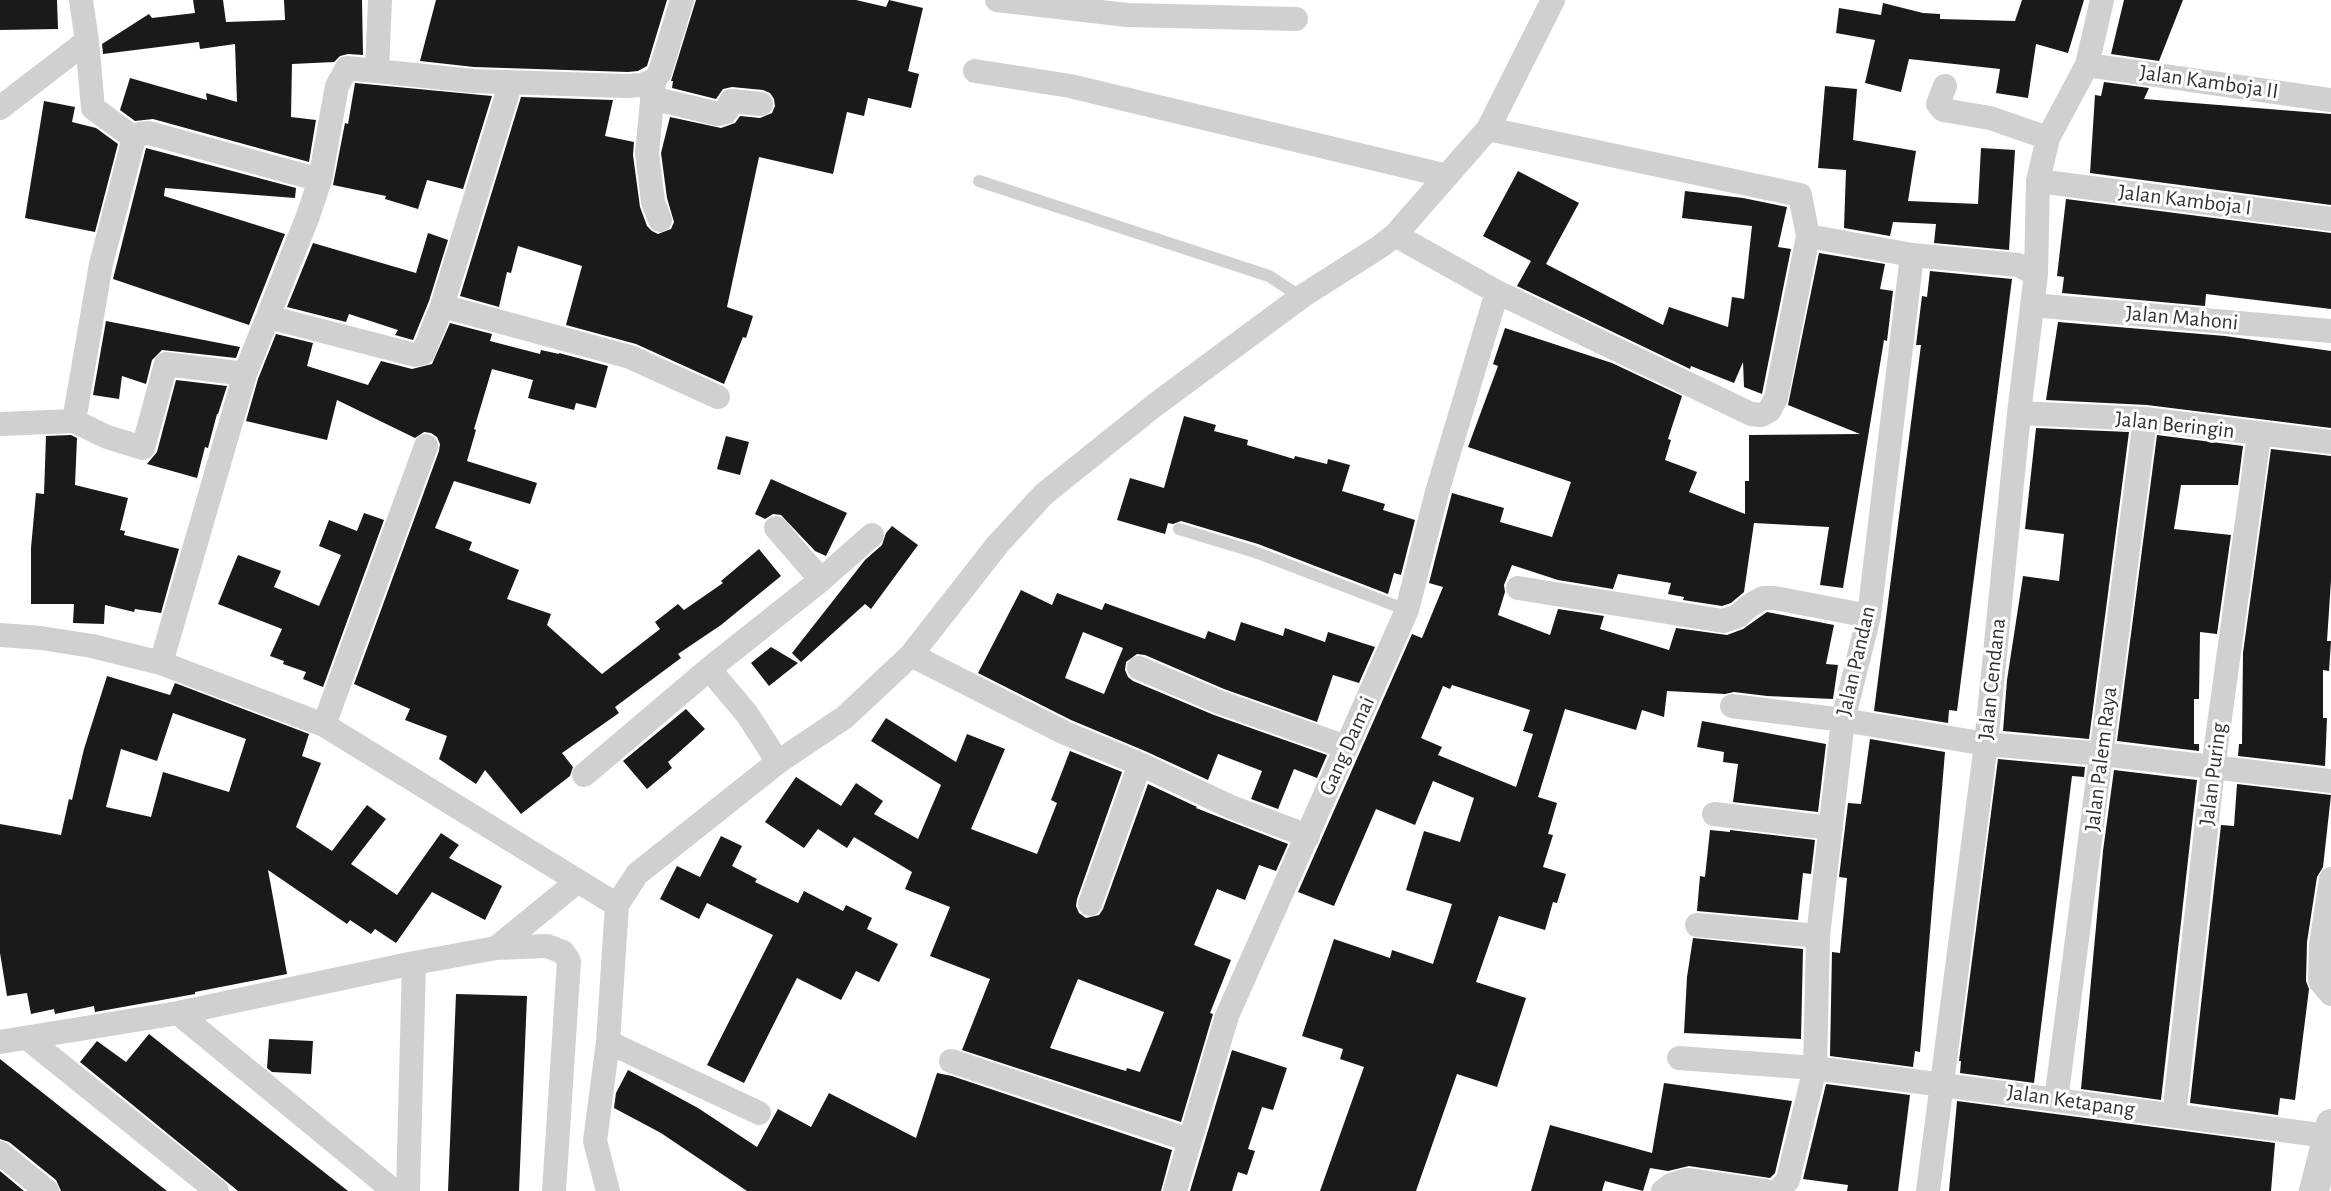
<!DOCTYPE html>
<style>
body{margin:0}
canvas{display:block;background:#fff}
</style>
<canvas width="2331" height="1191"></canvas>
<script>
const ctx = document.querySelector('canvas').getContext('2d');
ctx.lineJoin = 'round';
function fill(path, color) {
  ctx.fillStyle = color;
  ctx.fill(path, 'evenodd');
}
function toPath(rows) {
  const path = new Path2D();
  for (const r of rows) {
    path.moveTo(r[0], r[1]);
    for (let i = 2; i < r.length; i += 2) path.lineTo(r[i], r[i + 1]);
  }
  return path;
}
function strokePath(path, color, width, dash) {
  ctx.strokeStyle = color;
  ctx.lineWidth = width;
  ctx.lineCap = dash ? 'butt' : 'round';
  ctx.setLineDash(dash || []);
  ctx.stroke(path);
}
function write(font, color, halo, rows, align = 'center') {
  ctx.font = font + ' "Alegreya Sans",sans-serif';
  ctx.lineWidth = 6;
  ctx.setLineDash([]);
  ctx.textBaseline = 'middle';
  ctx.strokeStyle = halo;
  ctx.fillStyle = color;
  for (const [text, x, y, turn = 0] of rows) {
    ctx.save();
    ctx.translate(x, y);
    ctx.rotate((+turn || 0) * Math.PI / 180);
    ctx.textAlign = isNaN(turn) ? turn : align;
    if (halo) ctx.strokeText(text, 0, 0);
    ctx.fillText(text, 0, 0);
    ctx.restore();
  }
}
fill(toPath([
 [0,0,57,0,58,29,0,30],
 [193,0,223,0,226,22,285,20,284,0,362,0,363,55,348,54,340,56,334,62,292,64,291,117,316,120,309,162,153,119,135,121,120,110,130,78,207,100,206,93,237,102,235,44,200,49,199,42,103,54,102,44,149,14,152,18,195,13],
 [436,0,667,0,647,66,638,71,628,72,474,67,420,61],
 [696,0,856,0,886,7,889,0,923,8,908,71,919,74,911,108,868,98,864,116,847,112,833,174,759,157,727,307,753,316,746,338,743,337,724,384,636,344,566,325,582,266,518,246,511,273,507,272,499,307,460,296,521,97,613,100,605,136,634,142,633,155,640,207,647,226,652,231,658,234,671,229,674,222,667,198,661,153,670,117,721,128,735,123,740,116,760,118,772,113,775,106,774,99,770,93,763,90,732,87,723,89,716,99,672,88,673,81,671,81],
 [2022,0,2084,0,2068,53,2036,44,2028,98,1996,93,2000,69,1909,59,1901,92,1865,83,1875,40,1836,33,1839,8,1881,15,1883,3,1923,13,1940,14,1940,19,2015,21],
 [2124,0,2183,0,2159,61,2111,54],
 [2104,82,2149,88,2144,99,2331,114,2331,205,2090,173,2095,95,2101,96],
 [355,83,492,96,463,189,427,180,418,209,385,199,386,196,333,185,345,123,348,124],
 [1825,86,1857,89,1853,140,1916,151,1908,201,1978,204,1981,148,2015,150,2009,250,1934,243,1936,224,1893,222,1890,236,1844,228,1846,170,1818,168],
 [44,101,75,107,72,122,96,128,118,144,95,232,25,218],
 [146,148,296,188,295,198,165,188,164,196,285,234,249,325,113,279],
 [1518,171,1579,203,1546,264,1663,325,1669,307,1728,327,1732,297,1744,299,1752,226,1682,218,1685,191,1743,198,1787,207,1778,247,1791,249,1762,394,1744,387,1743,362,1734,383,1691,366,1690,369,1517,286,1531,261,1483,236],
 [2066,199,2331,233,2331,309,2206,294,2205,306,2062,293,2064,277,2057,276],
 [428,233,448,240,429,301,413,340,395,335,398,330,349,314,346,322,287,307,313,243,416,273],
 [1819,253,1885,264,1880,289,1893,291,1887,341,1884,340,1843,588,1820,585,1829,527,1754,523,1744,592,1731,603,1722,606,1683,600,1684,597,1668,594,1671,583,1618,574,1613,589,1558,580,1512,565,1504,585,1505,592,1498,615,1550,635,1558,609,1604,616,1600,629,1669,650,1676,628,1727,635,1743,629,1767,612,1834,625,1826,664,1838,665,1833,699,1767,696,1734,692,1725,694,1667,691,1664,717,1642,710,1636,730,1565,709,1538,797,1557,803,1548,834,1553,835,1543,867,1566,874,1557,903,1553,902,1545,930,1499,916,1476,982,1526,998,1497,1087,1457,1074,1416,1191,1320,1191,1364,1067,1340,1059,1343,1049,1302,1036,1334,939,1390,958,1392,950,1433,964,1452,904,1406,890,1424,831,1460,842,1474,798,1433,781,1415,825,1376,809,1334,906,1298,892,1412,634,1422,638,1443,587,1429,583,1452,493,1504,508,1500,522,1552,537,1571,482,1468,447,1498,366,1493,364,1505,328,1612,363,1682,396,1668,439,1671,440,1665,460,1697,472,1689,492,1745,514,1745,481,1749,481,1749,435,1860,434,1788,405],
 [1452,685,1530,710,1523,731,1533,734,1516,787,1438,755,1442,747,1421,738,1443,686,1450,689],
 [1930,271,2012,279,1957,711,1949,710,1948,723,1874,711,1921,345,1916,345,1922,296,1927,297],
 [106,321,240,347,236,358,162,350,152,360,146,384,122,376,119,399,93,395],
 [2058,322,2225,336,2331,351,2331,428,2147,405,2046,400],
 [450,323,492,334,490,341,540,354,541,350,559,354,559,353,608,366,596,408,576,403,574,410,528,398,533,380,492,369,474,429,476,430,467,461,537,483,530,504,454,481,435,528,472,542,469,550,519,570,507,599,551,614,547,625,602,674,660,629,655,622,678,604,684,610,723,583,721,581,759,549,781,576,721,625,678,654,681,658,615,707,619,713,562,753,573,767,570,776,521,814,485,770,476,784,439,759,447,736,405,720,410,709,354,684,439,451,440,444,437,437,431,433,424,432,415,438,337,400,327,440,246,421,258,379,276,334,313,343,307,366,368,385,381,361,412,369,432,364],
 [176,380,227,386,218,414,217,414,208,448,205,447,197,478,147,464,157,452],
 [1184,416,1216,425,1214,431,1248,440,1247,445,1294,459,1295,456,1327,464,1328,459,1350,465,1342,491,1385,504,1383,510,1415,520,1401,575,1394,573,1388,594,1258,544,1181,521,1173,524,1168,523,1165,534,1117,520,1130,478,1164,488],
 [2036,428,2129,432,2089,739,2003,731,2007,680,2023,576,2059,581,2064,534,2025,529],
 [71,435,77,438,75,485,128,498,120,530,125,531,124,535,179,549,161,613,135,609,134,612,105,605,104,624,73,623,74,604,31,604,31,548,36,493,44,494,46,436],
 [2157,435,2243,446,2238,485,2181,485,2174,529,2231,535,2217,634,2200,632,2199,699,2194,699,2194,744,2199,744,2199,751,2117,741],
 [726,436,749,442,740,475,717,469],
 [2271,449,2331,456,2331,580,2327,641,2331,641,2329,671,2323,670,2323,718,2327,718,2325,766,2238,756,2239,744,2242,744,2243,653],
 [771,479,847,513,826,556,815,551,781,515,773,514,765,519,755,514],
 [364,513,384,520,323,687,303,679,306,672,283,664,284,661,270,656,282,629,218,604,238,555,281,571,274,587,319,606,341,555,319,546,329,520,357,531],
 [892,526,918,545,871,609,865,604,801,662,792,653,865,560,882,545,886,533],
 [1021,590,1052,605,1057,593,1102,610,1105,603,1205,639,1208,631,1235,641,1241,622,1283,636,1285,628,1325,642,1328,632,1375,647,1359,683,1333,675,1317,722,1224,689,1145,655,1137,654,1126,662,1125,670,1128,677,1133,681,1214,715,1327,755,1317,778,1294,769,1278,809,1251,799,1262,771,1218,754,1208,780,1145,751,1071,720,978,673],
 [1083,632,1123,648,1104,694,1065,678],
 [771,647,798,663,769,686,751,663],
 [107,676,170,695,175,683,309,734,302,756,321,763,296,827,332,851,367,805,386,819,351,864,397,895,441,833,459,845,449,858,502,886,485,920,432,892,396,943,375,929,371,934,350,920,347,924,268,870,287,974,195,992,195,994,95,1012,94,1006,55,1014,54,1009,31,1014,27,993,7,996,0,953,0,824,61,835,69,799,72,800,84,749],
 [173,713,246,739,229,792,163,772,151,817,106,807,121,749,157,761],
 [686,709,705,729,668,762,672,768,647,789,623,761],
 [886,718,956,762,967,734,1005,749,971,829,1037,854,1057,803,1051,800,1070,751,1122,772,1077,899,1076,906,1079,913,1086,918,1099,915,1103,909,1148,784,1197,807,1196,808,1288,844,1276,871,1259,865,1245,900,1217,889,1194,945,1231,960,1210,1013,1213,1014,1181,1122,962,1050,990,979,930,956,950,907,905,889,912,872,854,837,847,848,818,829,804,848,765,822,796,777,841,806,856,783,883,801,874,814,918,839,941,785,871,741],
 [1078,979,1164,1012,1140,1072,1127,1068,1126,1071,1050,1048],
 [1702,721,1826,744,1818,812,1733,802,1738,764,1723,762,1724,752,1697,747],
 [1870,739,1945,752,1920,1052,1915,1051,1913,1067,1830,1056,1832,952,1840,953,1847,878,1839,877,1848,803,1861,804],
 [1998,759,2085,767,2084,777,2072,776,2034,1083,1960,1073,1961,1061,1959,1061],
 [2114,770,2197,780,2161,1100,2081,1089,2103,851],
 [2237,784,2331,795,2323,867,2317,877,2307,942,2306,981,2309,989,2295,1100,2280,1098,2278,1115,2190,1103,2221,825,2234,826],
 [1710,830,1730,832,1730,830,1815,840,1811,874,1803,873,1798,920,1697,911,1700,876,1705,877],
 [721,836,742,846,732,866,757,879,755,882,798,903,804,891,843,911,846,905,872,918,867,929,898,944,879,982,856,971,841,1000,797,978,744,1083,707,1065,773,935,707,903,699,919,660,899,677,866,700,877],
 [1693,938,1803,949,1801,1039,1684,1033,1687,977],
 [456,994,527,996,519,1191,448,1191],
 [149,1034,263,1124,348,1191,238,1191,80,1062,97,1041,126,1062],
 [269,1039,313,1041,311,1074,272,1072,267,1068],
 [1232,1050,1287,1068,1273,1110,1262,1107,1248,1149,1255,1151,1247,1175,1238,1172,1232,1191,1190,1191],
 [0,1059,115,1150,167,1191,61,1191,56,1180,9,1142,0,1139],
 [628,1070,698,1108,757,1147,778,1109,811,1127,829,1093,916,1138,937,1073,952,1076,1172,1150,1161,1191,747,1191,661,1133,614,1108,616,1093],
 [1664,1083,1792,1101,1775,1173,1770,1178,1689,1166,1668,1171,1650,1168,1643,1191,1605,1181,1602,1191,1531,1191,1550,1125,1652,1153],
 [1826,1084,1910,1095,1898,1191,1847,1191,1848,1185,1803,1179],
 [1957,1101,2275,1143,2271,1191,1949,1191],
 [0,1171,24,1191,0,1191]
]), '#1a1a1a');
strokePath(toPath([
 [979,181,1269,276,1301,297],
 [1179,529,1255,552,1407,610]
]), '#d0d0d0', 12);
strokePath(toPath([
 [997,0,1127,15,1296,19],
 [87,41,93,108,134,138],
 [2087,65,2331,100],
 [377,70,380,0],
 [975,71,1070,86,1447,176],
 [1945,86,1938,104,1943,110,1990,118,2048,138],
 [652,98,718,114,726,112,731,101,761,104],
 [0,108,87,41,81,0],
 [2038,181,2331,219],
 [660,220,653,202,647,153,654,81,660,72,682,0],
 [1395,235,1497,292,1751,414,1761,415,1769,411,1776,398,1808,236,1800,195,1488,129],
 [1808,236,1912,255,2018,265,2036,274],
 [2032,305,2331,331],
 [442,306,630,357,718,397],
 [268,317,415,355,423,353,442,306,511,82],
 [2019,413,2145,419,2331,442],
 [74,421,101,264,134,138,140,134,149,133,320,180],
 [0,424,74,421,107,437,143,448,166,364,245,374],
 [776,528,821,580],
 [1518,588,1723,621,1738,616,1749,606,1763,598,1775,598,1869,616],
 [0,635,41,638,92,646,161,663,324,725,617,905],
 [911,655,1065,733,1140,764,1231,807,1308,836],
 [161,663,245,374,308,216,320,180,337,86,347,68,473,81,627,86,641,85,654,81],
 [1139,668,1219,702,1346,747],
 [709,669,747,714,778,762],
 [1732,706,1843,720,1986,744,2102,754,2331,781],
 [324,725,426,446],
 [584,775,709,669,821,580,872,535],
 [1714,814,1831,828],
 [2331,879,2321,944,2320,981,2331,994],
 [1090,904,1140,764],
 [1697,925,1818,936],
 [496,948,578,881],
 [178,1013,394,1191],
 [27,1038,217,1191],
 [0,1042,178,1013,414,963,496,948,547,946,563,952,569,961,554,1191],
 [608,1042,759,1113],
 [1679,1058,1815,1068,2327,1136],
 [951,1061,1189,1140],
 [2056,1100,2145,419],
 [2174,1115,2213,768,2259,435],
 [0,1153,47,1191],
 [408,1191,414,963],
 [608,1191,595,1141,608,1042,617,905,637,874,778,762,845,717,911,655,998,544,1044,494,1155,405,1301,297,1381,246,1395,235,1488,129,1553,0],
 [1175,1191,1227,1016,1407,610,1437,492,1497,292],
 [1663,1191,1671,1185,1687,1180,1765,1191],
 [1778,1191,1788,1180,1791,1167,1815,1068,1818,936,1843,720,1869,616,1912,255],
 [1928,1191,1986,744,2019,413,2036,274,2038,181,2048,138,2087,65,2102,0]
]), '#d0d0d0', 24);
strokePath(toPath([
 [2314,1191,2331,1124]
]), '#d0d0d0', 30);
write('22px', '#333', '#fff', [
 ["Jalan Kamboja II",2209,82,8],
 ["Jalan Kamboja I",2185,200,7],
 ["Jalan Mahoni",2182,318,5],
 ["Jalan Beringin",2175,425,6],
 ["Jalan Pandan",1856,661,-77],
 ["Jalan Cendana",1992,679,-84],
 ["Gang Damai",1347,746,-66],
 ["Jalan Palem Raya",2101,759,-83],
 ["Jalan Puring",2213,774,-83],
 ["Jalan Ketapang",2071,1101,8]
]);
</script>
